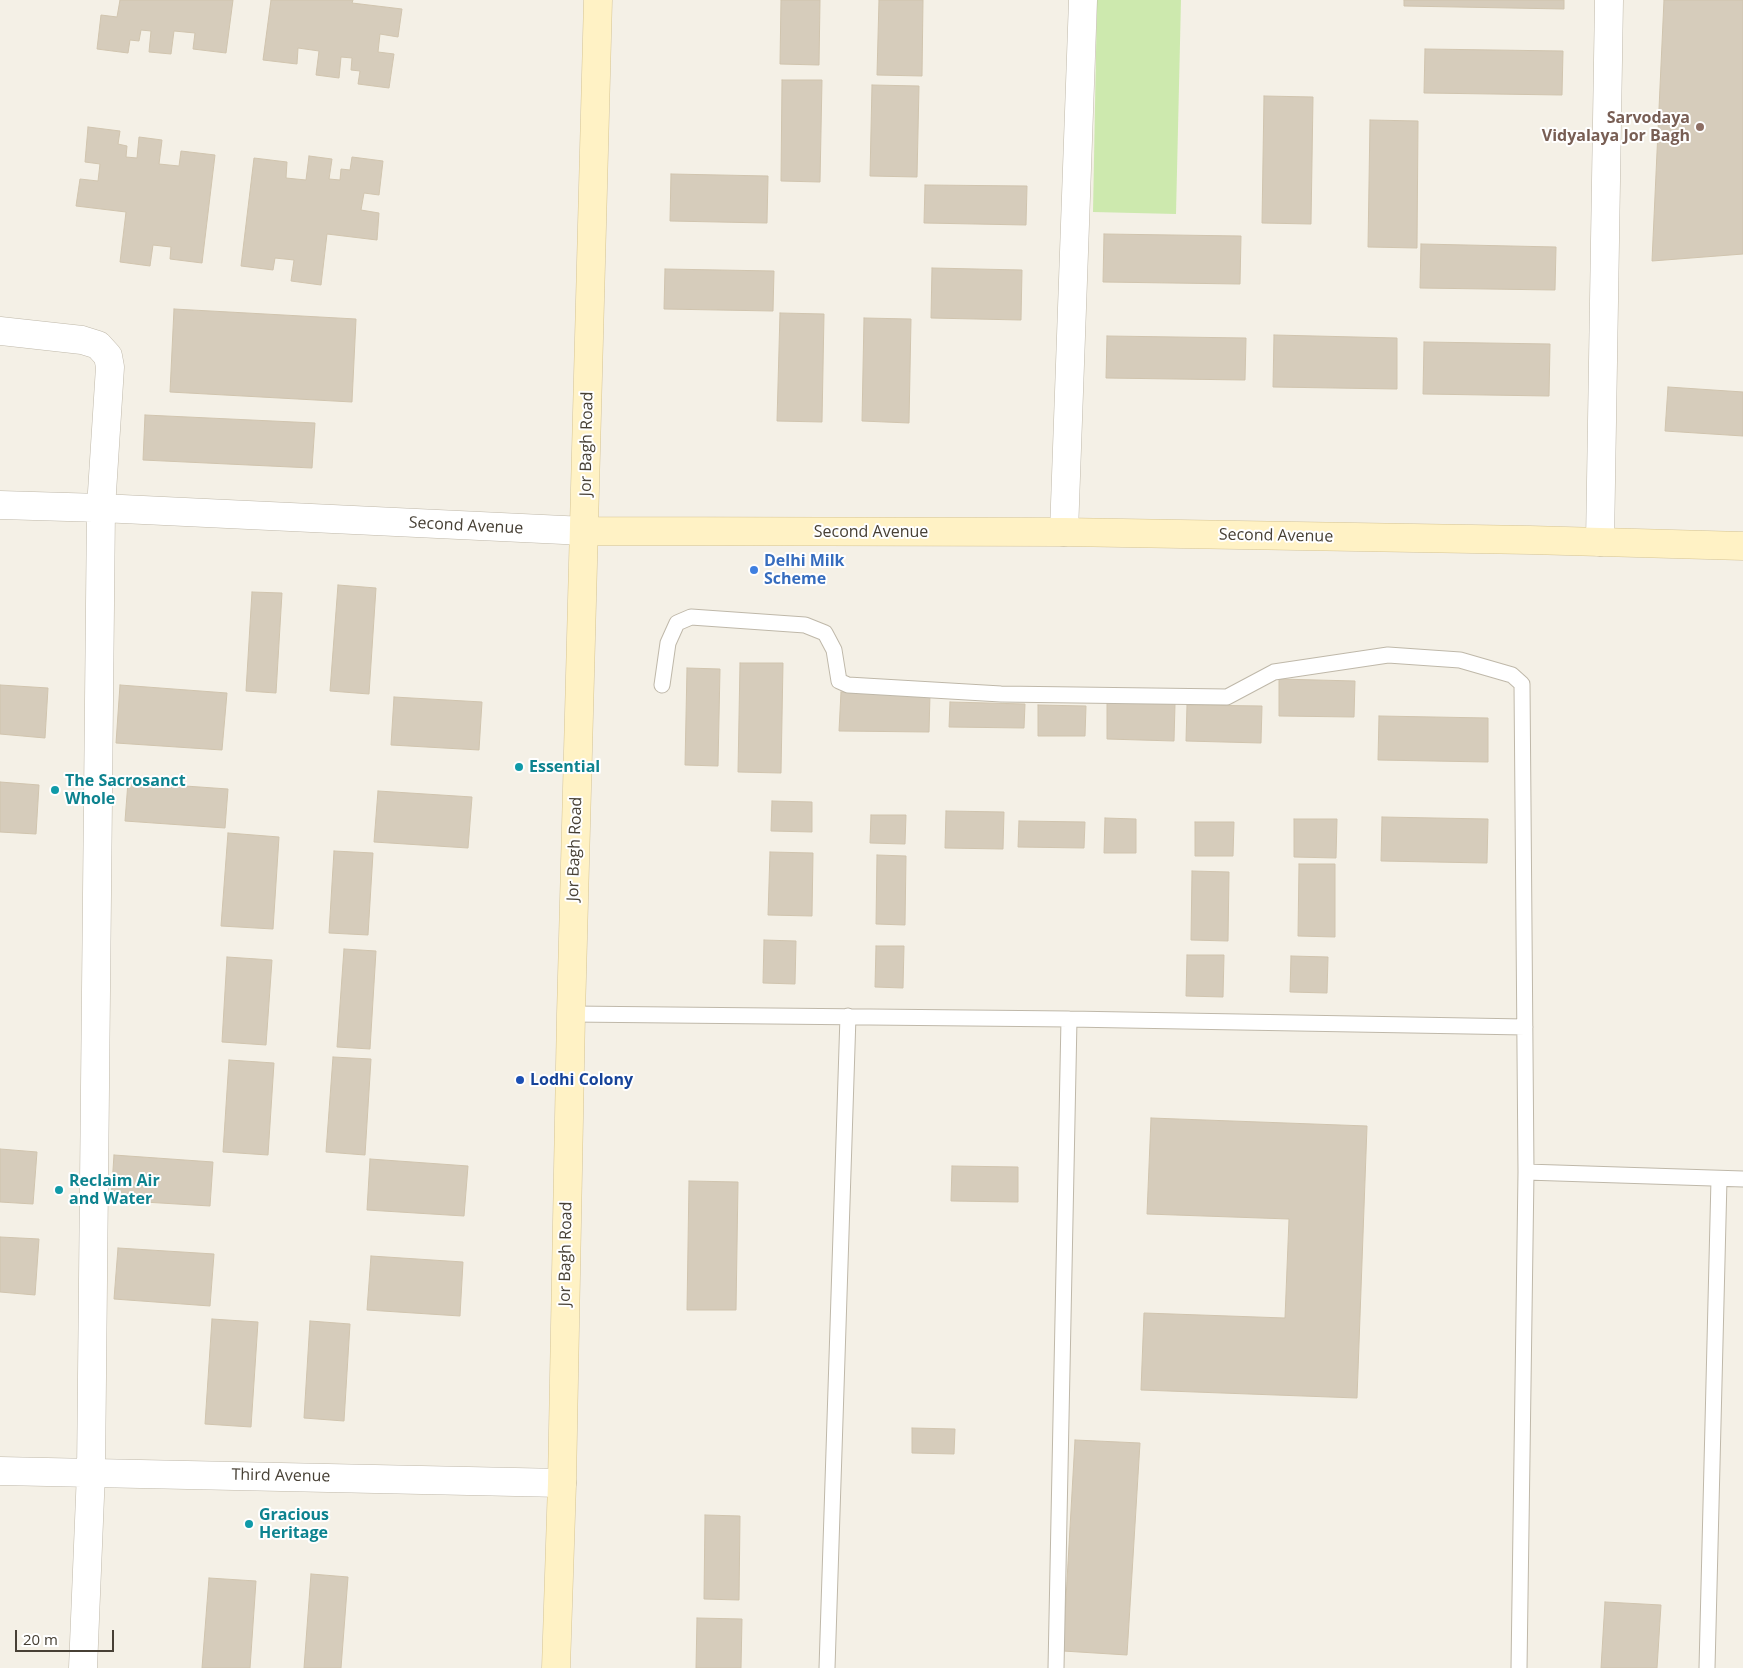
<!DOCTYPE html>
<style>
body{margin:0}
#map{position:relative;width:1743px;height:1668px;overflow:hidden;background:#f4f0e6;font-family:"Open Sans",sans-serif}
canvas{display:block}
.scale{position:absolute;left:15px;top:1630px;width:99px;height:22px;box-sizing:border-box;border:2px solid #474035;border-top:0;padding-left:6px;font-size:15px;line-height:18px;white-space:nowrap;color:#474035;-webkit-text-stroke:4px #fff;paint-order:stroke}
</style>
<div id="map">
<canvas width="1743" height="1668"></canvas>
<div class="scale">20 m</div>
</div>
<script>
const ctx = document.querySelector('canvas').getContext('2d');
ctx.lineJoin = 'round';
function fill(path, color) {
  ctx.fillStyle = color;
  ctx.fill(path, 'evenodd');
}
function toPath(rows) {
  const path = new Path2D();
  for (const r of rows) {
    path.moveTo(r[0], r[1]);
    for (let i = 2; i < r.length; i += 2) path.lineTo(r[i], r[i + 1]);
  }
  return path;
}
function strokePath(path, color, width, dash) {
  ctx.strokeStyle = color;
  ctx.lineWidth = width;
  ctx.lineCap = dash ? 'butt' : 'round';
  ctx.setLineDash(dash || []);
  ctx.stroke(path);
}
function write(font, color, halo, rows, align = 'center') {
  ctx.font = font + ' "Open Sans",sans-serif';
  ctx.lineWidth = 4;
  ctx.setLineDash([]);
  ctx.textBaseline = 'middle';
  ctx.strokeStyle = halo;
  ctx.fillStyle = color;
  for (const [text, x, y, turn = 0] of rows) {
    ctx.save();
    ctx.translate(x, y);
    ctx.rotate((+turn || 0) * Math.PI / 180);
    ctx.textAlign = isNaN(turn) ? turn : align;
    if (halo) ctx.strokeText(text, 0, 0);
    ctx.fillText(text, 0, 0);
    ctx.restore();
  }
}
fill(toPath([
 [1097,0,1181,0,1176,214,1093,212]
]), '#cde9ae');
const building = toPath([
 [120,0,233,0,226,53,193,49,195,33,174,31,171,54,149,52,151,31,141,30,139,41,130,40,128,53,97,49,101,15,117,17,120,0],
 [271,0,353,0,352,3,402,9,398,37,380,34,378,52,394,54,389,88,358,84,360,71,351,70,352,58,341,57,339,78,316,75,319,51,298,48,297,64,263,60,271,0],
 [781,0,820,0,819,65,780,64,781,0],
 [879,0,923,0,922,76,877,75,879,0],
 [1404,0,1564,0,1564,9,1404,6,1404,0],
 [1664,0,1743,0,1743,254,1652,261,1664,0],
 [1425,49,1563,51,1562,95,1424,93,1425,49],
 [782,80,822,80,820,182,781,181,782,80],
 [872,85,919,86,917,177,870,176,872,85],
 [1264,96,1313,97,1311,224,1262,223,1264,96],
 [1370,120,1418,121,1417,248,1368,247,1370,120],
 [88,127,120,131,118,144,127,146,126,157,137,158,139,137,162,140,159,164,179,166,181,151,215,155,202,263,170,259,171,247,153,245,150,266,120,262,126,212,76,206,80,179,98,181,100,164,85,162,88,127],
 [309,156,332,159,329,179,340,180,341,169,350,170,352,157,383,161,379,195,364,193,361,210,379,213,377,240,327,234,321,285,291,281,294,260,275,258,273,270,241,266,254,158,287,162,286,178,306,180,309,156],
 [671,174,768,176,767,223,670,221,671,174],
 [925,185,1027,186,1026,225,924,223,925,185],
 [1104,234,1241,236,1240,284,1103,282,1104,234],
 [1421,244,1556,247,1555,290,1420,288,1421,244],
 [932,268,1022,270,1021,320,931,318,932,268],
 [665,269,774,271,773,311,664,309,665,269],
 [174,309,356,319,352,402,170,392,174,309],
 [780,313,824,314,822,422,777,421,780,313],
 [864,318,911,319,909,423,862,421,864,318],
 [1274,335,1397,338,1397,389,1273,387,1274,335],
 [1107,336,1246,338,1245,380,1106,378,1107,336],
 [1424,342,1550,344,1549,396,1423,394,1424,342],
 [1668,387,1743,392,1743,436,1665,431,1668,387],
 [145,415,315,423,312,468,143,460,145,415],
 [338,585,376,588,369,694,330,691,338,585],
 [252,592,282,593,276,693,246,691,252,592],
 [740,663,783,663,781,773,738,772,740,663],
 [687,668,720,669,718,766,685,765,687,668],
 [1279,679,1355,681,1354,717,1279,716,1279,679],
 [0,685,48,688,45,738,0,734,0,685],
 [120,685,227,693,222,750,116,743,120,685],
 [841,692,930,694,929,732,839,731,841,692],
 [394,697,482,702,479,750,391,745,394,697],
 [950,702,1025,704,1024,728,949,727,950,702],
 [1107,703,1175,704,1174,741,1107,739,1107,703],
 [1038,705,1086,706,1085,736,1038,736,1038,705],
 [1187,705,1262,706,1261,743,1186,741,1187,705],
 [1379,716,1488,718,1488,762,1378,760,1379,716],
 [0,782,39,785,36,834,0,832,0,782],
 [128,782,228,789,225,828,125,821,128,782],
 [378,791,472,797,468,848,374,842,378,791],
 [772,801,812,802,812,832,771,831,772,801],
 [946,811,1004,812,1003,849,945,848,946,811],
 [871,815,906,815,905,844,870,843,871,815],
 [1382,817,1488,819,1487,863,1381,861,1382,817],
 [1105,818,1136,819,1136,853,1104,853,1105,818],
 [1294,819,1337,819,1336,858,1294,857,1294,819],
 [1019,821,1085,822,1084,848,1018,847,1019,821],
 [1195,822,1234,822,1233,856,1195,856,1195,822],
 [228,833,279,837,273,929,221,926,228,833],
 [334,851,373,853,368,935,329,933,334,851],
 [770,852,813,853,812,916,768,915,770,852],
 [877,855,906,856,905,925,876,924,877,855],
 [1299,864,1335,864,1335,937,1298,936,1299,864],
 [1192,871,1229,872,1228,941,1191,940,1192,871],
 [764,940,796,941,795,984,763,983,764,940],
 [876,946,904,946,903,988,875,987,876,946],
 [344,949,376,951,370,1049,337,1047,344,949],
 [1187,955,1224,955,1223,997,1186,996,1187,955],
 [1291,956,1328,957,1327,993,1290,992,1291,956],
 [227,957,272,960,266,1045,222,1042,227,957],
 [333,1057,371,1059,365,1155,326,1152,333,1057],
 [229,1060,274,1063,268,1155,223,1152,229,1060],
 [1151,1118,1367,1126,1357,1398,1141,1390,1144,1313,1285,1318,1289,1219,1147,1214,1151,1118],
 [0,1149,37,1152,33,1204,0,1202,0,1149],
 [114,1155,213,1162,210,1206,111,1200,114,1155],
 [370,1159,468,1166,464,1216,367,1210,370,1159],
 [952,1166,1018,1167,1018,1202,951,1201,952,1166],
 [689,1181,738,1182,736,1310,687,1310,689,1181],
 [0,1237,39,1239,35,1295,0,1292,0,1237],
 [118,1248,214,1254,210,1306,114,1299,118,1248],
 [371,1256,463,1262,460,1316,367,1310,371,1256],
 [212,1319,258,1322,251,1427,205,1424,212,1319],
 [310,1321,350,1324,344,1421,304,1418,310,1321],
 [912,1428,955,1429,954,1454,912,1453,912,1428],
 [1075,1440,1140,1443,1127,1655,1063,1651,1075,1440],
 [705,1515,740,1516,739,1600,704,1599,705,1515],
 [311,1574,348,1577,341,1668,304,1668,311,1574],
 [209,1578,256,1581,250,1668,202,1668,209,1578],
 [1605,1602,1661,1605,1657,1668,1601,1668,1605,1602],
 [697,1618,742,1619,741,1668,696,1668,697,1618]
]);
fill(building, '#d6ccbb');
strokePath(building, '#d0c4ae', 1);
const lane = toPath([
 [662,685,668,643,677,623,691,617,805,625,825,633,834,650,839,681,848,685,1001,694,1227,697,1274,672,1388,655,1460,660,1512,675,1522,684,1526,1172,1519,1668],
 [571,1014,1069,1019,1525,1027],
 [1526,1172,1743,1179],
 [827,1668,848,1016],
 [1056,1668,1069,1019],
 [1707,1668,1719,1179]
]);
const street = toPath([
 [0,331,82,340,98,345,108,356,110,367,101,508,91,1472,83,1668],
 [0,505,101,508,585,531],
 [1064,532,1083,0],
 [1600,542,1609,0],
 [0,1471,562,1483]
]);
const secondary = toPath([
 [585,531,1064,532,1530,540,1743,546],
 [556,1668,562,1483,571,1014,598,0]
]);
strokePath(lane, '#bfb8a9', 17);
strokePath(street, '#bfb8a9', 29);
strokePath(secondary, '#d5c495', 29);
strokePath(lane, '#fff', 15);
strokePath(street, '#fff', 28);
strokePath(secondary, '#fff2c5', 28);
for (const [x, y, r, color] of [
 [1700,127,5,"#8d6e63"],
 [754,570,5,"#3f7fe0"],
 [519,767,5,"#0f9aa8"],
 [55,790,5,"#0f9aa8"],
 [520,1080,5,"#1a4fb4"],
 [59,1190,5,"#0f9aa8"],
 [249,1524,5,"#0f9aa8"]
]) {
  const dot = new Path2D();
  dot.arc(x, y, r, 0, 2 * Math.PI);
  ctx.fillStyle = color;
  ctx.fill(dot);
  strokePath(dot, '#fff', 2);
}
write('bold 16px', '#785e54', '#fff', [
 ["Sarvodaya",1690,118],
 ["Vidyalaya Jor Bagh",1690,136]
], 'right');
write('16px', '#474035', '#fff', [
 ["Jor Bagh Road",587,444,-89],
 ["Second Avenue",466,526,3],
 ["Second Avenue",871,532],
 ["Second Avenue",1276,536,1],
 ["Jor Bagh Road",575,849,-88],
 ["Jor Bagh Road",566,1254,-89],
 ["Third Avenue",281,1476,1]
]);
write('bold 16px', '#366cbe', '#fff', [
 ["Delhi Milk",764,561],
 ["Scheme",764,579]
], 'left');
write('bold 16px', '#0d838f', '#fff', [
 ["Essential",529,767],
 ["The Sacrosanct",65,781],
 ["Whole",65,799],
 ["Reclaim Air",69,1181],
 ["and Water",69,1199],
 ["Gracious",259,1515],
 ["Heritage",259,1533]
], 'left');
write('bold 16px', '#164399', '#fff', [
 ["Lodhi Colony",530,1080]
], 'left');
</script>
